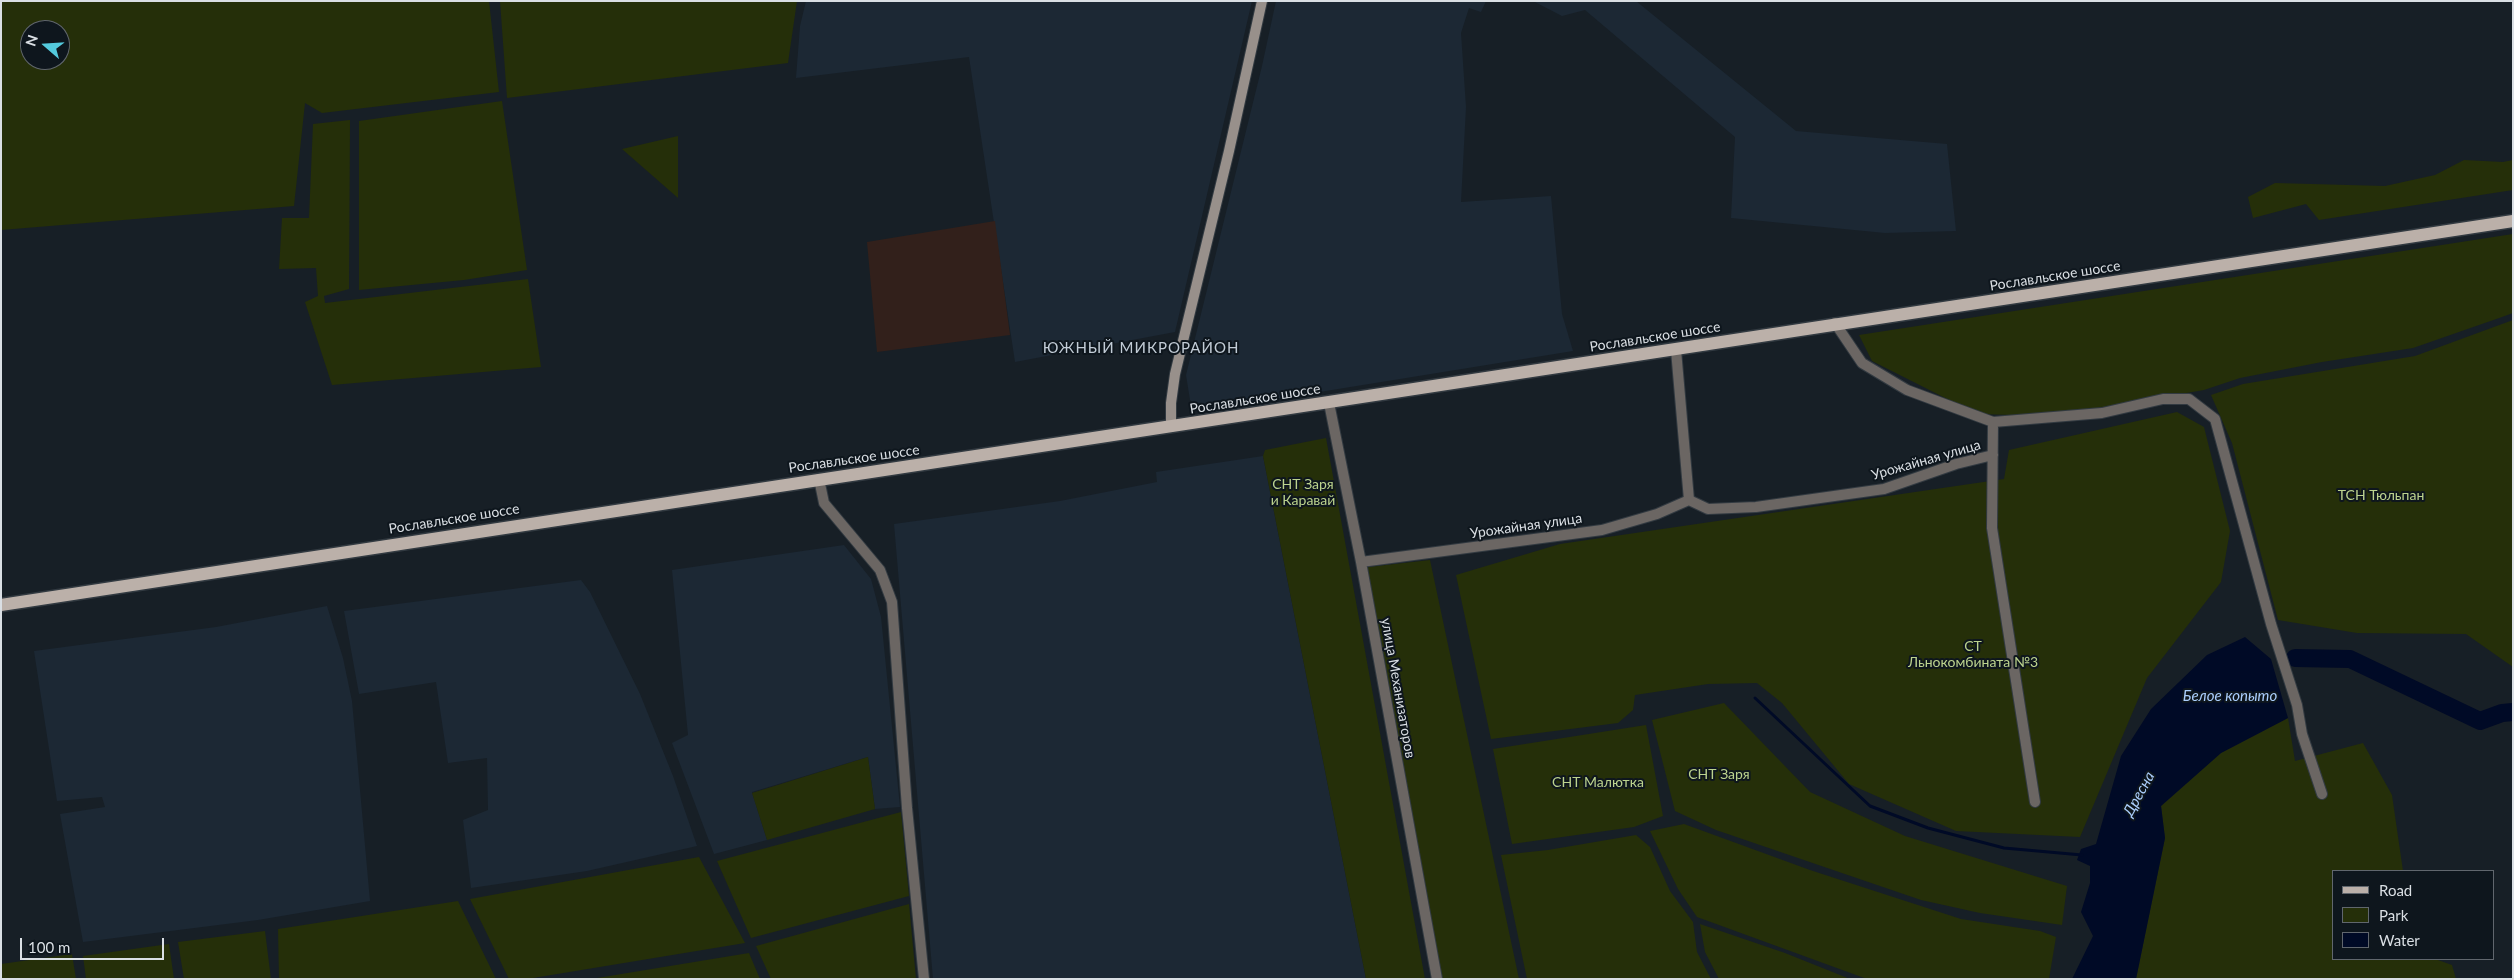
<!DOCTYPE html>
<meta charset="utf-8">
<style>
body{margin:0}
#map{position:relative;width:2514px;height:980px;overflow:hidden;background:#171f26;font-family:Lato,sans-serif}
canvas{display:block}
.frame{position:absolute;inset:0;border:2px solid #dadfe4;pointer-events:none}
.legend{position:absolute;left:2332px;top:870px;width:162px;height:90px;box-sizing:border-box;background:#0e161d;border:1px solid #60666d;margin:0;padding:6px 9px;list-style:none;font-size:15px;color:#dadfe4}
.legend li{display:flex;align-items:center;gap:10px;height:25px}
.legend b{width:25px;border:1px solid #60666d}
.north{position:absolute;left:20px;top:20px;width:50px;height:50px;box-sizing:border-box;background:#0e161d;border:1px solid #60666d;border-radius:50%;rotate:289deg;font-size:14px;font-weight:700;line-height:20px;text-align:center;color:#dadfe4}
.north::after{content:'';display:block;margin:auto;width:18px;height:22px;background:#54cadd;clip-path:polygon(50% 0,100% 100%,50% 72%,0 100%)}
.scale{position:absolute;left:20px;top:938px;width:144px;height:22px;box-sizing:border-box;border:2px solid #dadfe4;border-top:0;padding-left:6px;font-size:15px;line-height:18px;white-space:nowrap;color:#dadfe4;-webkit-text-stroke:4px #0e161d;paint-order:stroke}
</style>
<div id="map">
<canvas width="2514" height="980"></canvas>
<div class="frame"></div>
<ul class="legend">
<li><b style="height:6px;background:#bbb0a9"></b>Road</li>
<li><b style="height:14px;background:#252f09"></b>Park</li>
<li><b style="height:14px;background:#000a26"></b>Water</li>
</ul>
<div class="north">N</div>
<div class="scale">100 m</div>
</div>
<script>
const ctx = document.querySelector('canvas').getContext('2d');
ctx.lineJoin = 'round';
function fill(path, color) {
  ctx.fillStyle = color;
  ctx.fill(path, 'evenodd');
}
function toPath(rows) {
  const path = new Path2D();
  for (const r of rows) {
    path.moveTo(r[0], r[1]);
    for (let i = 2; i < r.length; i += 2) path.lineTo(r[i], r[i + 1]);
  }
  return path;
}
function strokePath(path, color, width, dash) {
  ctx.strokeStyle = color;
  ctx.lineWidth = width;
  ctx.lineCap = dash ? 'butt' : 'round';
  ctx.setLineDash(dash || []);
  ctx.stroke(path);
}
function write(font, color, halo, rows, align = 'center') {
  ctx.font = font + ' Lato,sans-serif';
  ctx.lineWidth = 4;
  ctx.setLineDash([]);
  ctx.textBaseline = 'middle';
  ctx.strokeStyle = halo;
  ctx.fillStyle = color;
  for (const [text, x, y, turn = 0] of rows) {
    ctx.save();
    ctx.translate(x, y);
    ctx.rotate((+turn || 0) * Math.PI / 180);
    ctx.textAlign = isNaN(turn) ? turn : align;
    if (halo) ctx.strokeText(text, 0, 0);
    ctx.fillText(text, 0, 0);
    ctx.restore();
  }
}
fill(toPath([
 [806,1,1252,1,1175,332,1015,362,969,57,796,78,800,26],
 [1276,1,1486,1,1481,12,1469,8,1461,33,1466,107,1461,202,1551,196,1562,314,1573,351,1202,411,1190,400,1186,375,1262,66],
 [1533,1,1636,1,1796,131,1947,144,1956,231,1885,233,1731,218,1735,137,1585,10,1562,16],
 [1263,456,1366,979,933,979,894,524,1060,501,1157,482,1156,472],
 [844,545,871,579,881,617,900,807,875,809,868,757,752,792,767,840,714,854,672,743,688,735,672,570],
 [581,580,590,592,640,694,673,776,697,846,587,871,471,888,463,820,488,810,487,758,448,763,436,682,359,694,344,611],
 [327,606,343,658,352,701,370,901,258,920,83,942,60,814,105,807,102,797,57,801,34,651,216,627]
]), '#1c2834');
fill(toPath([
 [995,221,1010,335,877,352,867,242]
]), '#32201b');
fill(toPath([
 [1,1,489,1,499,92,322,113,305,103,294,206,1,230],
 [30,30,60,30,60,60,30,60],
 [500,1,797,1,788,63,507,98],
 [502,101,527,270,464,280,359,290,359,121],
 [350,120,349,289,324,296,325,303,528,279,541,367,332,385,305,302,318,296,316,268,279,269,282,218,309,218,313,124],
 [678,136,678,198,622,149],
 [2464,160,2503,162,2513,160,2513,190,2319,220,2306,204,2253,218,2248,197,2275,183,2385,186,2435,175],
 [2513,234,2513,313,2502,317,2413,348,2322,362,2240,378,2204,390,2052,416,1977,414,1872,361,1859,335],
 [2513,320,2513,667,2466,634,2357,633,2278,620,2232,443,2211,395,2243,384,2415,356],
 [2177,412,2204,427,2230,531,2221,582,2147,678,2080,837,1956,831,1849,784,1782,703,1757,683,1708,684,1635,695,1633,710,1618,723,1491,739,1456,575,1560,544,2004,479,2009,450],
 [1326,438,1425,979,1366,979,1263,456,1265,450],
 [1430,560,1519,979,1437,979,1360,568],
 [1724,703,1810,792,1905,836,2067,886,2062,925,1980,913,1921,900,1716,830,1675,811,1652,720],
 [2288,718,2295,761,2363,743,2392,795,2403,871,2333,871,2333,959,2435,959,2452,965,2456,979,2136,979,2165,838,2161,806,2221,753],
 [1646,725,1663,816,1634,827,1512,844,1493,749],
 [868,757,875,809,767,840,752,793],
 [901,812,909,896,751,938,717,861],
 [1684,824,1810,870,1961,919,2040,931,2056,937,2049,979,1867,979,1697,917,1678,889,1650,831],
 [1636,835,1650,847,1670,891,1693,922,1697,952,1711,979,1527,979,1501,855,1548,850],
 [699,857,745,943,527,979,509,979,470,899],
 [458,901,496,979,279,979,278,929],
 [909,904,916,979,771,979,756,946],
 [1700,924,1785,953,1850,979,1719,979,1705,952],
 [265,931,271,979,184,979,178,942],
 [169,944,174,979,86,979,83,956],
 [749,953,760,979,591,979],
 [72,954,76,979,1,979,1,964]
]), '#252f09');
fill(toPath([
 [2245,637,2271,659,2288,718,2221,753,2161,806,2165,838,2136,979,2072,979,2093,936,2081,912,2090,883,2090,866,2077,860,2081,849,2096,844,2121,756,2151,709,2207,655]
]), '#000a26');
strokePath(toPath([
 [1755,698,1870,806,1928,828,2004,848,2082,855]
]), '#000a26', 3);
strokePath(toPath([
 [2295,658,2350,659,2480,721,2502,713,2513,712]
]), '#000a26', 18);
const street = toPath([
 [1835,323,1862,363,1907,390,1993,422,2102,413,2163,399,2189,399,2215,419,2271,624,2297,705,2302,734,2322,794],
 [1676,350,1689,500],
 [1329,403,1361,562,1437,979],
 [1993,422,1992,528,2035,802],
 [819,479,824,503,880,570,892,602,907,808,924,979],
 [1361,562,1602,530,1657,514,1689,500,1708,509,1756,507,1884,489,1956,464,1993,455]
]);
const secondary = toPath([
 [1171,427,1171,403,1175,374,1229,151,1262,1]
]);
const primary = toPath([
 [1,605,2513,221]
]);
strokePath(street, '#323a41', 12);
strokePath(secondary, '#323a41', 12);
strokePath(primary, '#323a41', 15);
strokePath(street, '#6b6663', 10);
strokePath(secondary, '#98908b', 10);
strokePath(primary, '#bbb0a9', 12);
write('14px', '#dadfe4', '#0e161d', [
 ["Рославльское шоссе",2055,276,-9],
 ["Рославльское шоссе",1655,337,-9],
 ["Рославльское шоссе",1255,399,-9],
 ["Рославльское шоссе",854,459,-8],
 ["Урожайная улица",1926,460,-16],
 ["Рославльское шоссе",454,519,-9],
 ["Урожайная улица",1526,526,-8],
 ["улица Механизаторов",1398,688,80]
]);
write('14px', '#bcd38e', '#0e161d', [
 ["СНТ Заря",1303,484],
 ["и Каравай",1303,500],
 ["ТСН Тюльпан",2381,495],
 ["СТ",1973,646],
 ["Льнокомбината №3",1973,662],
 ["СНТ Заря",1719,774],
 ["СНТ Малютка",1598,782]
]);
ctx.letterSpacing = '1px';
write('15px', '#c2ccd6', '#0e161d', [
 ["ЮЖНЫЙ МИКРОРАЙОН",1141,348]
]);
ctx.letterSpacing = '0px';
write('italic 15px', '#abcefc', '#0e161d', [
 ["Белое копыто",2230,696],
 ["Дресна",2139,794,-61]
]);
</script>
